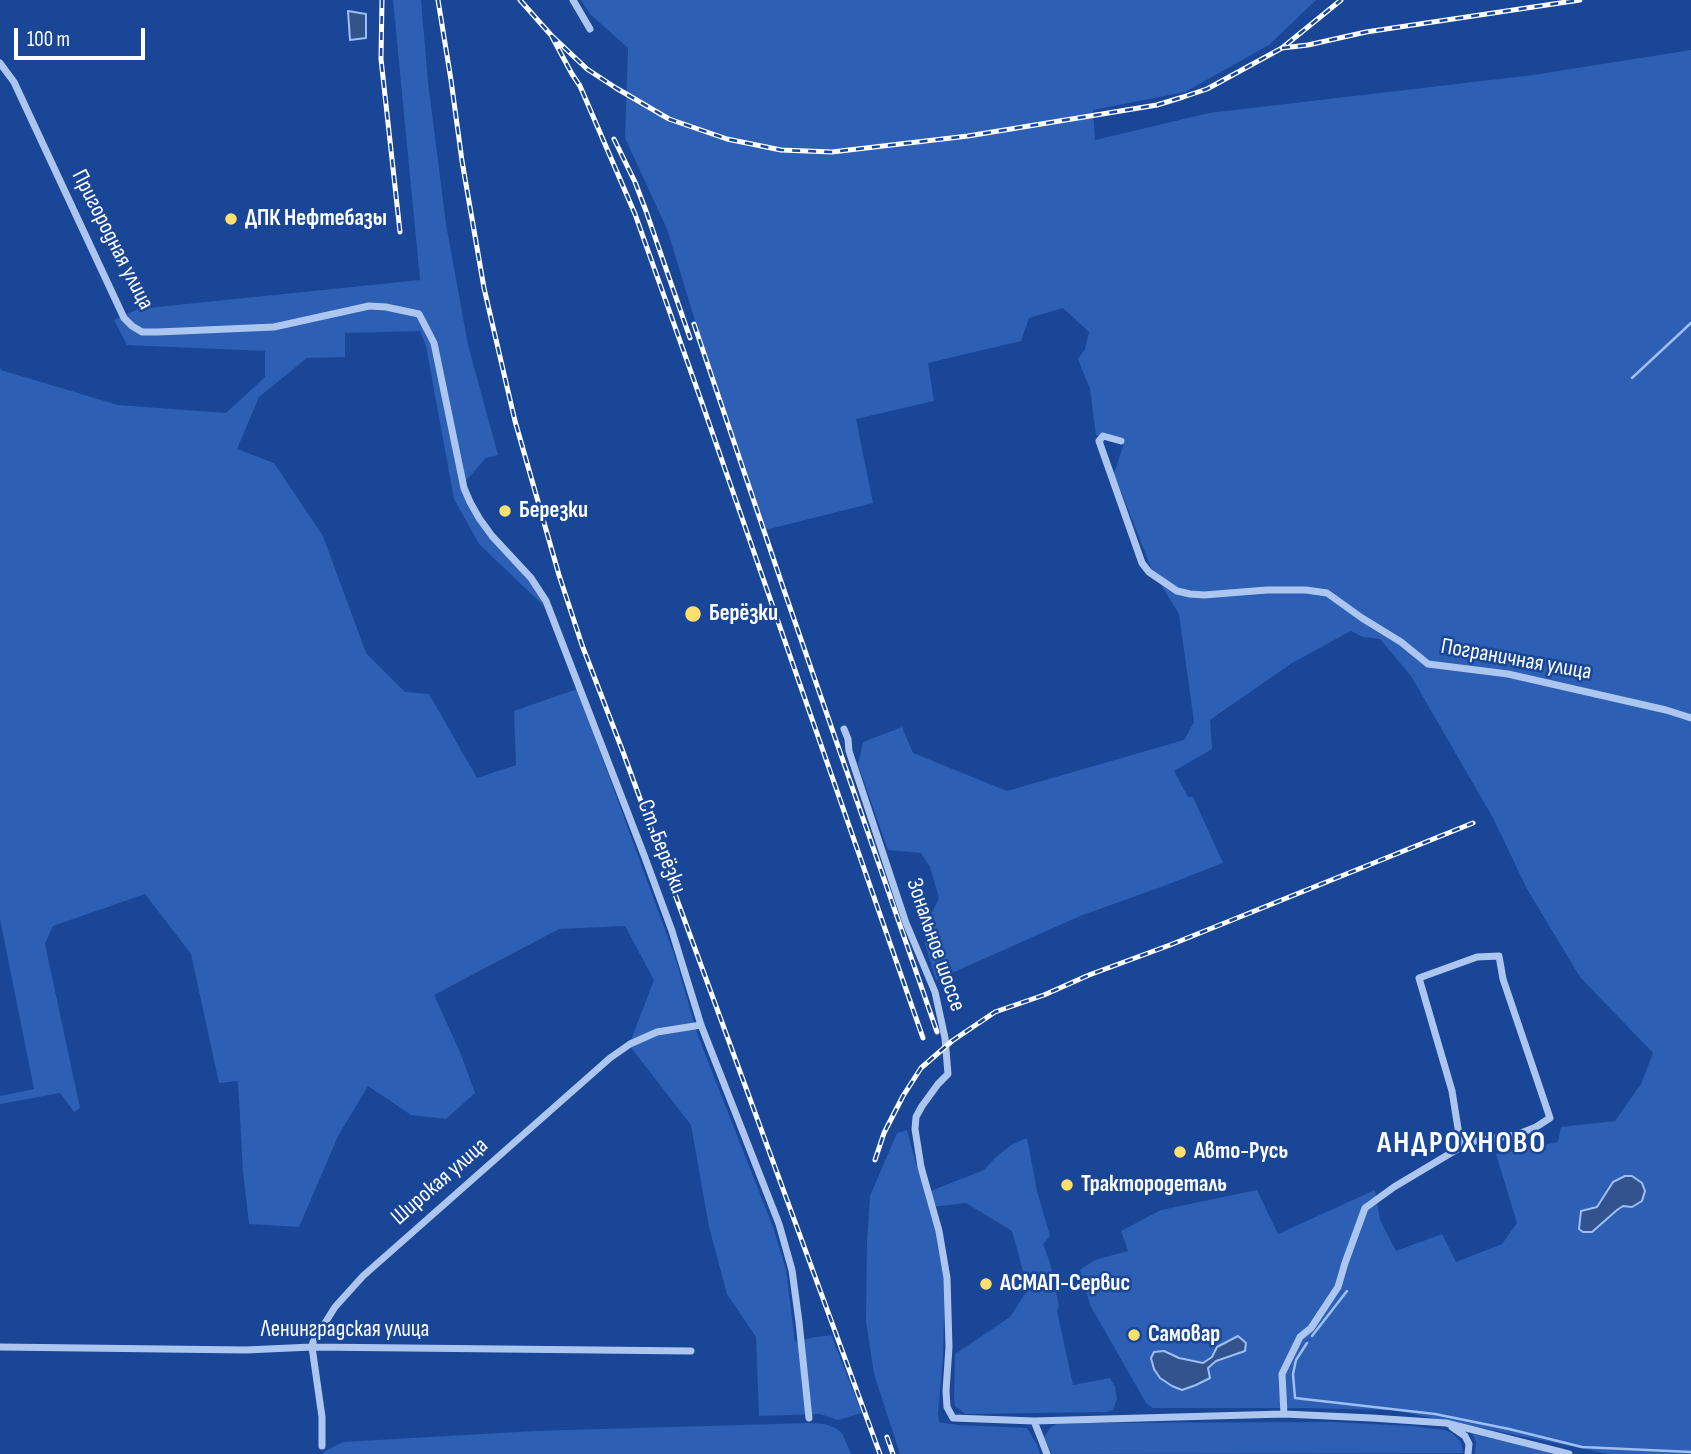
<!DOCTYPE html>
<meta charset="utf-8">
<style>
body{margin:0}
#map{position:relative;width:1691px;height:1454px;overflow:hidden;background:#194696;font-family:"Sofia Sans Condensed",sans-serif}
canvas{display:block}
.scale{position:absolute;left:14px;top:28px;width:131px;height:32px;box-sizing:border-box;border:4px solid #fff;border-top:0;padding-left:9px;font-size:21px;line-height:24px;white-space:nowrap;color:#fff;-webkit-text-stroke:5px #194696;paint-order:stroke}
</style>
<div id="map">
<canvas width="1691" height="1454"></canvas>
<div class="scale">100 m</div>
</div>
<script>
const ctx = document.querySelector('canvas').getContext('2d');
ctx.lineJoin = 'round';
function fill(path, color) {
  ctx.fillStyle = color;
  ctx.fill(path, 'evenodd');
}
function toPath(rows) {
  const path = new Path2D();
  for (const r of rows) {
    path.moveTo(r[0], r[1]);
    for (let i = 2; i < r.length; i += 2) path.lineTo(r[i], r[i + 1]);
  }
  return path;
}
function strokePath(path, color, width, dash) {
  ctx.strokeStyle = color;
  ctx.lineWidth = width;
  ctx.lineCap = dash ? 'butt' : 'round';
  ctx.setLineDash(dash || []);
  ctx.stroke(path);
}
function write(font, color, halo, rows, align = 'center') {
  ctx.font = font + ' "Sofia Sans Condensed",sans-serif';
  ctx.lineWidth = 5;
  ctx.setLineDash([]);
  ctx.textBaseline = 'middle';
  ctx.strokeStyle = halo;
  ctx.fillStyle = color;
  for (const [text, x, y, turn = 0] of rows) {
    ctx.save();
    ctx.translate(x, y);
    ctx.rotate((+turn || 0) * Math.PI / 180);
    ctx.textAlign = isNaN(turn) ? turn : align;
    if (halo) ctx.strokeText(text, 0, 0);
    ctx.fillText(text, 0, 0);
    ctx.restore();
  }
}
fill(toPath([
 [393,0,421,0,428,82,446,224,468,345,498,455,486,458,461,486,476,519,489,538,529,580,545,607,479,544,454,499,426,346,420,331,345,333,345,357,307,358,259,397,237,449,274,463,323,536,366,653,405,692,429,694,477,778,516,765,514,711,577,689,675,957,698,1036,773,1227,786,1270,795,1342,810,1338,831,1335,862,1413,838,1420,820,1414,759,1416,756,1337,727,1294,709,1227,691,1125,629,1045,654,980,625,926,559,929,434,995,460,1052,475,1093,446,1119,411,1115,368,1086,338,1136,299,1227,249,1224,243,1171,238,1081,219,1083,191,954,145,894,53,926,45,944,80,1108,74,1112,60,1093,0,1104,0,1096,34,1089,0,919,0,368,1,370,118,405,226,413,265,377,265,351,127,345,114,320,138,309,420,280],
 [581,0,1316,0,1269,45,1185,92,1093,110,1095,140,1209,113,1533,75,1691,50,1691,1454,1609,1454,1393,1410,1300,1408,1153,1408,1146,1403,1090,1305,1080,1270,1095,1260,1128,1251,1121,1231,1161,1210,1257,1190,1278,1234,1375,1190,1380,1220,1396,1251,1442,1234,1456,1262,1502,1244,1517,1223,1496,1154,1558,1142,1561,1127,1615,1121,1641,1084,1653,1053,1580,977,1527,889,1493,818,1411,676,1380,639,1363,637,1351,631,1292,663,1210,720,1212,749,1174,771,1188,797,1193,797,1223,863,1161,887,1080,916,936,980,925,943,929,919,939,898,930,867,921,853,888,850,858,765,863,742,902,727,913,753,1007,791,1184,740,1194,722,1179,614,1152,570,1114,474,1125,440,1096,435,1090,389,1078,359,1085,349,1089,332,1063,308,1029,318,1021,341,928,363,934,401,856,419,873,503,765,530,696,324,667,229,625,138,628,48,590,14],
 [907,1130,916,1164,928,1192,984,1170,995,1158,1011,1145,1027,1138,1037,1191,1050,1236,1043,1244,1050,1263,1059,1306,1057,1311,1073,1385,1110,1378,1115,1387,1117,1399,1113,1410,1106,1412,965,1414,955,1406,954,1396,955,1354,1010,1317,1028,1289,1012,1231,966,1203,932,1207,945,1278,943,1356,938,1414,939,1422,958,1425,1027,1428,1037,1445,1040,1454,900,1454,874,1374,866,1321,867,1242,870,1196,897,1133],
 [1331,1422,1411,1426,1444,1430,1452,1433,1461,1442,1463,1453,1052,1454,1045,1440,1045,1436,1050,1428,1056,1424,1065,1423],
 [809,1423,825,1424,835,1428,842,1433,851,1454,323,1454,325,1451,343,1442,535,1431],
 [1472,1434,1559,1454,1475,1454,1476,1442]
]), '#2d5fb4');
const water = toPath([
 [348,11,366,14,366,38,350,40,348,11],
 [1625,1176,1632,1176,1642,1183,1645,1191,1642,1201,1632,1207,1623,1206,1617,1210,1592,1232,1583,1232,1579,1229,1581,1211,1597,1207,1613,1182,1625,1176],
 [1238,1336,1246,1343,1245,1351,1216,1361,1208,1368,1210,1378,1196,1385,1182,1390,1172,1386,1160,1378,1154,1369,1151,1358,1154,1352,1164,1351,1179,1358,1203,1363,1212,1357,1217,1347,1238,1336]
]);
fill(water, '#33538e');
strokePath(water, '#9fbff2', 2);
strokePath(toPath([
 [1632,378,1691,323],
 [1312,1336,1347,1291],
 [1307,1343,1296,1360,1293,1374,1295,1398,1435,1414,1509,1429,1582,1447,1691,1452]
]), '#9fbff2', 2.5);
strokePath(toPath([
 [573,0,590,29],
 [0,63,14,82,124,318,132,326,142,332,158,332,274,327,369,306,386,307,419,314,434,343,464,488,470,502,479,518,492,536,531,578,546,601,644,855,672,931,701,1025,779,1224,792,1270,799,1322,809,1418],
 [1121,441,1103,436,1099,441,1142,563,1149,572,1177,591,1190,594,1204,595,1267,590,1306,590,1327,593,1362,618,1401,642,1428,664,1508,674,1666,710,1691,718],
 [844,729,848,739,849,751,906,923,935,992,945,1038,948,1074,938,1084,922,1106,916,1117,915,1129,921,1167,939,1231,947,1278,949,1347,946,1391,947,1407,953,1418,1034,1421,1284,1414,1372,1418,1446,1423,1569,1454],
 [0,1347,246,1350,312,1347,691,1351],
 [1284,1414,1282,1374,1300,1337,1311,1328,1338,1287,1345,1263,1365,1208,1394,1187,1461,1147,1475,1141,1516,1135,1536,1127,1550,1118,1503,979,1499,956,1477,957,1419,978,1452,1091,1461,1147],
 [1034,1421,1047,1454],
 [1452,1427,1465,1436,1469,1444,1468,1454],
 [322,1446,322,1417,312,1347,313,1342,335,1307,363,1276,610,1058,630,1044,657,1032,701,1025]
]), '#acc6f0', 7);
const rail = toPath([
 [382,0,381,59,400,232],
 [438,0,451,80,462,161,484,288,515,421,559,575,582,645,623,752,880,1454],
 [520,0,551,35,587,69,616,88,669,119,727,139,781,150,832,152,968,136,1157,105,1183,97,1207,89,1282,48,1341,0],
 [551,35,572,74,580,86,635,214,702,403,923,1038],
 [1282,48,1308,45,1366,32,1580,0],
 [614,139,635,182,646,211,690,338],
 [694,324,786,596,937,1032],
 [875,1160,884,1133,903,1096,921,1068,952,1041,995,1012,1044,995,1089,975,1170,945,1473,823],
 [887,1437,893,1454]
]);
strokePath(rail, '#fff', 5);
strokePath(rail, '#194696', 2.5, [8]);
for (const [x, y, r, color] of [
 [231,219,7,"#ffe06c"],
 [505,511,7,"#ffe06c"],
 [693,614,9,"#ffe06c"],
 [1180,1152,7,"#ffe06c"],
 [1067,1185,7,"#ffe06c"],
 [986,1284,7,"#ffe06c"],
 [1134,1335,7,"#ffe06c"]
]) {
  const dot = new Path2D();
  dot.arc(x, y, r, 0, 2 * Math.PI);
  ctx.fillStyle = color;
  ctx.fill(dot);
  strokePath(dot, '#194696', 2.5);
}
write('bold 23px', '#fff', '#194696', [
 ["ДПК Нефтебазы",245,219],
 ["Березки",519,511],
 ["Берёзки",709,614],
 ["Авто-Русь",1194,1152],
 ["Трактородеталь",1081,1185],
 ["АСМАП-Сервис",1000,1284],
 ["Самовар",1148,1335]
], 'left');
write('23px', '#fff', '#194696', [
 ["Пригородная улица",112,240,63],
 ["Пограничная улица",1516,660,10],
 ["Ст. Берёзки",661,847,69],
 ["Зональное шоссе",935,945,71],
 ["Широкая улица",440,1182,-41],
 ["Ленинградская улица",345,1330]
]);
ctx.letterSpacing = '2px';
write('bold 30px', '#fff', '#194696', [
 ["АНДРОХНОВО",1462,1144]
]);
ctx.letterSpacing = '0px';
</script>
